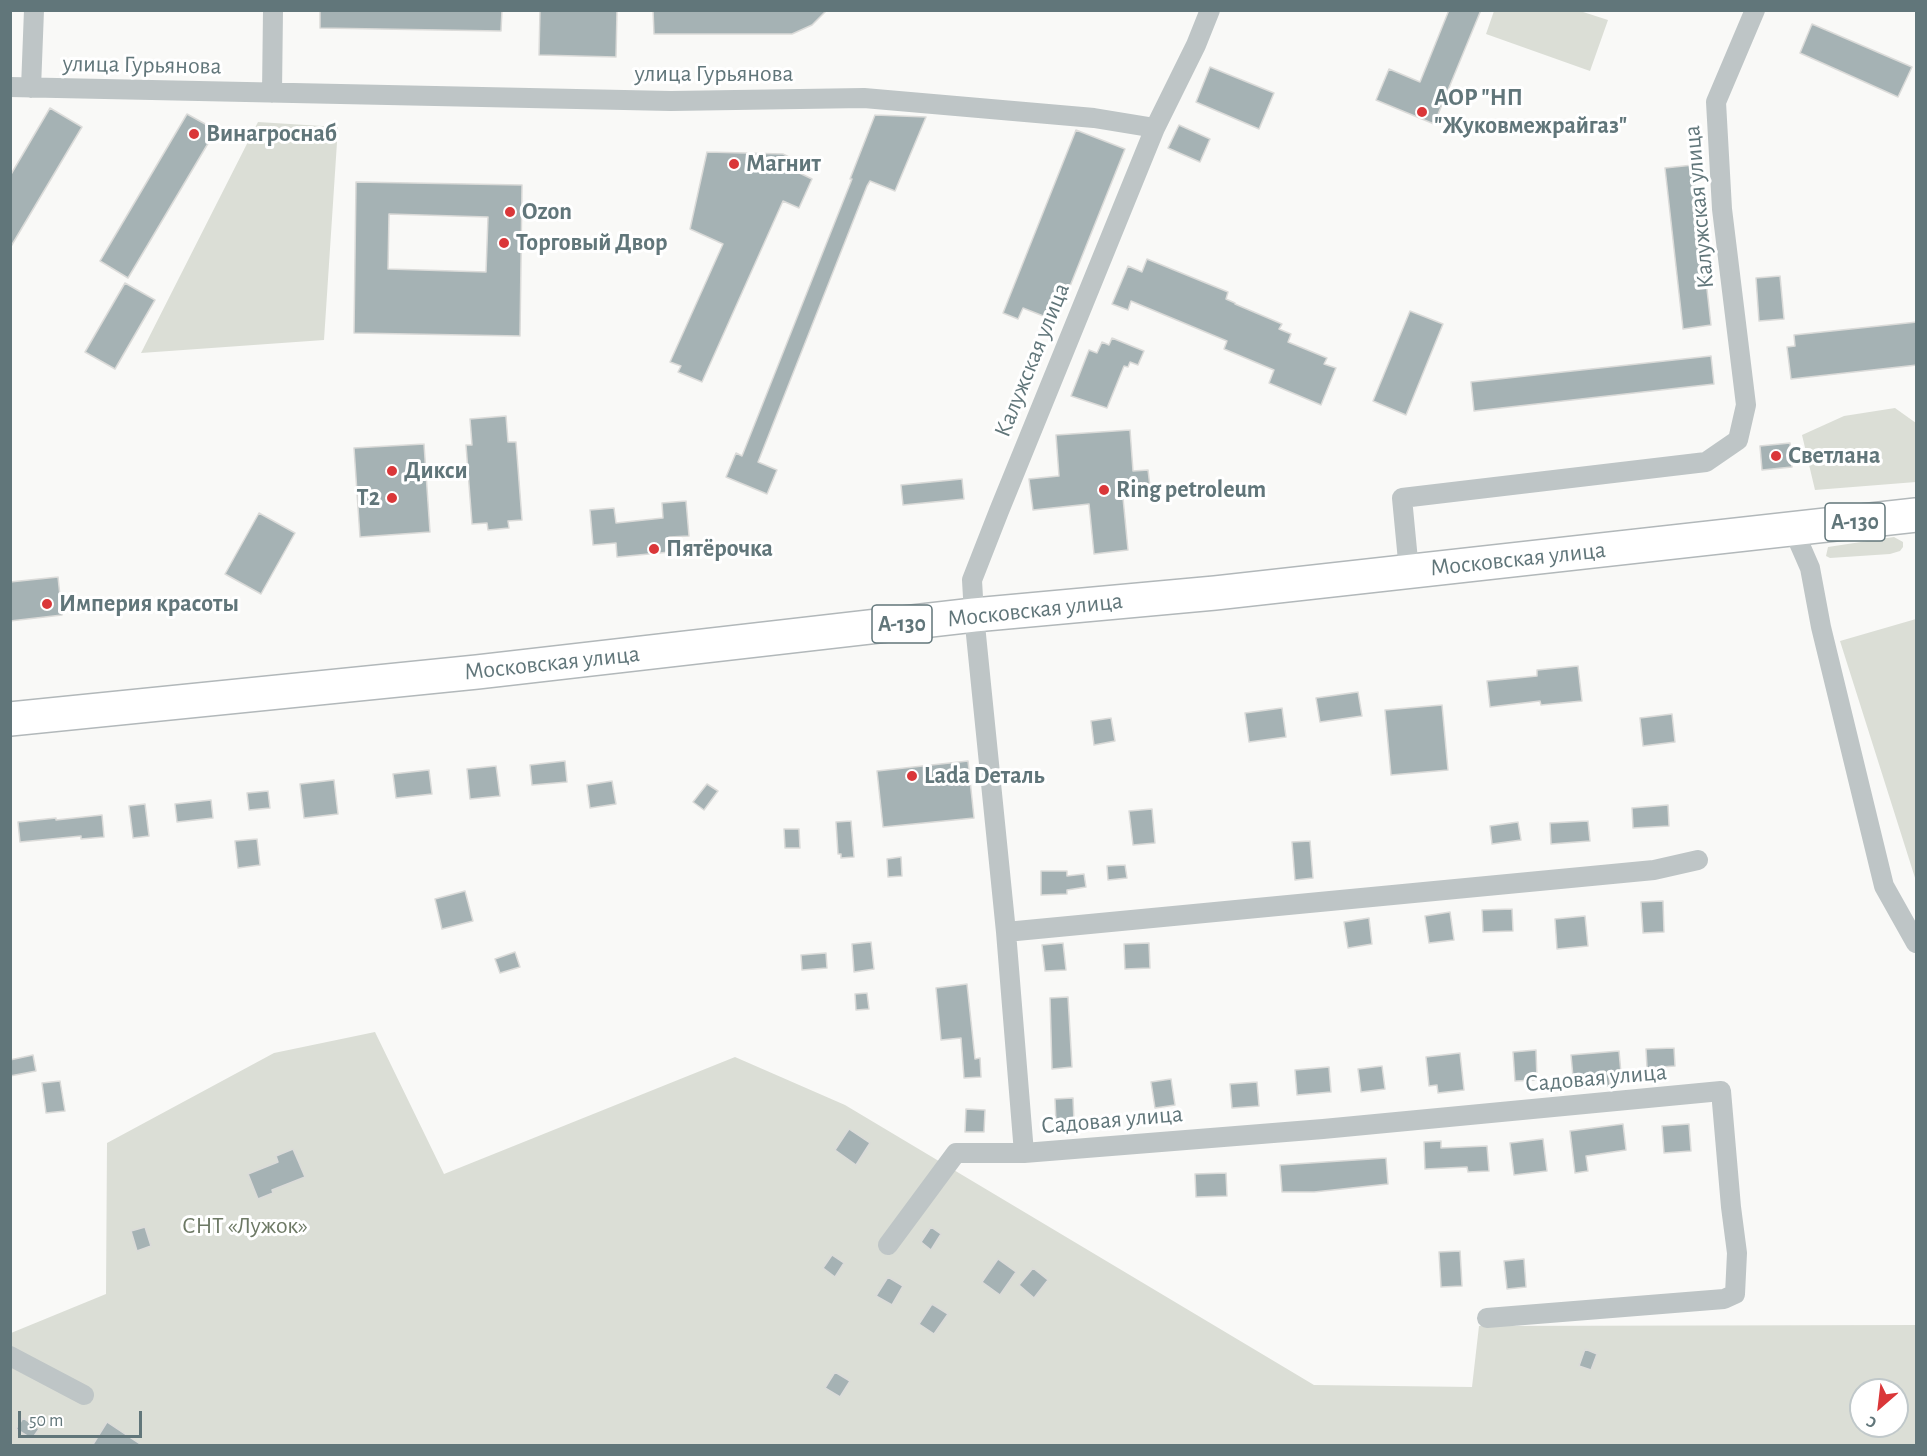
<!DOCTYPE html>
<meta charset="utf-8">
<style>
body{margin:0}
#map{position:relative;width:1927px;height:1456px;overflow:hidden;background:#f9f9f7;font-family:"Alegreya Sans",sans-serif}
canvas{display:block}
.frame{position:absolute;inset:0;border:12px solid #61767a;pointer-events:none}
.north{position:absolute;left:1849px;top:1378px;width:60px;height:60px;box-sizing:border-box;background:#fff;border:2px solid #c0c8ca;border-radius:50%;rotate:208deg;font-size:16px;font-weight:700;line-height:24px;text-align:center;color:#61767a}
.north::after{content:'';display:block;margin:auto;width:21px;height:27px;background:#da3739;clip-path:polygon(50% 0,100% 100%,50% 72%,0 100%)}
.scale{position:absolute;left:18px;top:1411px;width:124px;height:27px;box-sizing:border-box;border:3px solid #61767a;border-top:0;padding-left:8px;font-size:18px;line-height:21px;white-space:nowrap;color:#61767a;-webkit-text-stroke:4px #fff;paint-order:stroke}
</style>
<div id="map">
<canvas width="1927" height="1456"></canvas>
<div class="frame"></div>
<div class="north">С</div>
<div class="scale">50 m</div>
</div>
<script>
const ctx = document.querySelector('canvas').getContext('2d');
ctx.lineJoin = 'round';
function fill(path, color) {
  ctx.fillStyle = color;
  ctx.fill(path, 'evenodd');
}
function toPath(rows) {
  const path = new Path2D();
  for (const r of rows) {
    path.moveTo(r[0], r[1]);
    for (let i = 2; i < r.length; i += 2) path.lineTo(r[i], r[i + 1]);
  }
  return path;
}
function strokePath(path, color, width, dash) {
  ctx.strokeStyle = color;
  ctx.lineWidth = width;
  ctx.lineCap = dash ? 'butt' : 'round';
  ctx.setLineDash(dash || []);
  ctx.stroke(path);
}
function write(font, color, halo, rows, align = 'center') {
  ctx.font = font + ' "Alegreya Sans",sans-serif';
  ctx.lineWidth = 6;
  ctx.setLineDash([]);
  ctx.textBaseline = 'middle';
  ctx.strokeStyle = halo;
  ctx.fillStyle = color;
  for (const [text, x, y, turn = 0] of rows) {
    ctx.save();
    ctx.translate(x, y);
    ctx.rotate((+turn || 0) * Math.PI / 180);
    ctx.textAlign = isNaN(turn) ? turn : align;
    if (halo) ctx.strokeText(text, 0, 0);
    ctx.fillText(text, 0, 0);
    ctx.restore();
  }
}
fill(toPath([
 [1494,11,1580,11,1608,20,1590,71,1486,34],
 [258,122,338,127,324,340,141,353],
 [1895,408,1916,423,1916,482,1815,490,1802,435,1844,416],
 [1894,537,1903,542,1903,547,1900,551,1890,554,1830,558,1826,556,1828,547],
 [1916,619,1916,881,1840,641],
 [375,1032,444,1174,735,1057,845,1105,1314,1385,1472,1387,1479,1326,1916,1325,1916,1445,11,1446,11,1333,106,1294,107,1143,274,1053],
 [1861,1390,1897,1390,1897,1426,1861,1426]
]), '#dbded6');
const building = toPath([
 [320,10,502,10,501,31,320,28,320,10],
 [540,10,617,10,616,57,539,55,540,10],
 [653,10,827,10,812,25,792,34,654,34,653,10],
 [1449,10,1481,10,1434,124,1376,100,1389,69,1420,82,1449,10],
 [1812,24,1912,67,1898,97,1800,53,1812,24],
 [1210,67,1274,93,1259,129,1196,102,1210,67],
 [50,108,82,127,10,248,10,176,50,108],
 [187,114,216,130,128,278,100,261,187,114],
 [875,115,926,117,895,191,870,181,867,186,758,462,777,470,767,494,726,477,736,453,742,456,852,179,850,179,875,115],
 [1179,125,1210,139,1200,162,1168,148,1179,125],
 [1076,130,1125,149,1056,321,1023,308,1018,319,1003,313,1076,130],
 [707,152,783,154,793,159,789,168,812,179,799,208,783,201,702,382,678,372,681,366,670,362,723,244,690,229,707,152],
 [1693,165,1711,325,1683,329,1665,168,1693,165],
 [356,182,522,185,520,336,354,333,356,182],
 [389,214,488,217,486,272,388,269,389,214],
 [1147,259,1228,292,1226,299,1235,303,1235,304,1282,324,1279,329,1291,334,1288,342,1327,358,1324,364,1336,368,1321,405,1269,383,1274,370,1224,349,1227,341,1131,301,1128,310,1112,304,1128,266,1142,272,1147,259],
 [1780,276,1784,319,1759,321,1756,278,1780,276],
 [125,283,155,300,115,369,85,352,125,283],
 [1410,311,1443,324,1406,415,1373,401,1410,311],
 [1917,322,1917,365,1791,379,1787,347,1795,346,1794,335,1917,322],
 [1112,338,1144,351,1138,365,1130,362,1128,367,1124,366,1107,408,1071,396,1089,350,1097,353,1102,342,1109,345,1112,338],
 [1711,356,1714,384,1474,411,1471,382,1711,356],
 [506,416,508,442,516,442,522,520,508,521,509,528,488,530,487,523,472,524,466,445,472,445,470,419,506,416],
 [1130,430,1133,471,1148,470,1151,495,1123,498,1128,550,1094,554,1089,504,1033,510,1029,479,1059,476,1056,435,1130,430],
 [1790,443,1792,467,1762,470,1760,446,1790,443],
 [424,444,430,532,360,537,354,448,424,444],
 [962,479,964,499,903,505,901,485,962,479],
 [686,501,689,536,669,537,670,552,617,557,616,543,593,545,590,510,614,508,616,523,663,518,662,503,686,501],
 [259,513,295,533,261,594,225,574,259,513],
 [58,577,62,615,10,621,10,582,58,577],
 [1578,666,1582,701,1541,705,1540,701,1490,707,1487,681,1537,676,1537,670,1578,666],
 [1358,692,1362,716,1320,722,1316,698,1358,692],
 [1442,705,1448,770,1391,775,1385,710,1442,705],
 [1282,708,1286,737,1249,742,1245,713,1282,708],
 [1672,714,1675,742,1643,746,1640,718,1672,714],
 [1111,718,1115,741,1094,745,1091,721,1111,718],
 [565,761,567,782,532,785,530,765,565,761],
 [968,761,974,818,883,827,877,771,968,761],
 [496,766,500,796,470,799,467,769,496,766],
 [429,770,432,794,396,798,393,774,429,770],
 [334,780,338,814,304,818,300,784,334,780],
 [612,781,616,804,590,808,587,785,612,781],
 [707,784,718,791,704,810,693,802,707,784],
 [268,791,270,808,249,810,247,793,268,791],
 [211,800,213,818,177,822,175,804,211,800],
 [145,804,149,836,133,838,129,806,145,804],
 [1668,805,1669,826,1633,828,1632,808,1668,805],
 [1152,809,1155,843,1133,845,1129,811,1152,809],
 [102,815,104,837,81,839,81,836,20,842,18,822,56,818,56,820,102,815],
 [851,821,854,857,841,858,841,854,838,854,836,822,851,821],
 [1588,821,1590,841,1551,844,1550,823,1588,821],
 [1518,822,1521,840,1492,844,1490,826,1518,822],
 [784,829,799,829,800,848,785,848,784,829],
 [257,839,260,865,238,868,235,841,257,839],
 [1310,841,1313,878,1295,880,1292,842,1310,841],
 [901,857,902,876,888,877,887,859,901,857],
 [1125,865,1127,878,1108,880,1107,866,1125,865],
 [1041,871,1067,871,1067,876,1084,874,1086,887,1067,890,1067,894,1041,895,1041,871],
 [465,891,473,921,442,929,435,899,465,891],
 [1663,901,1664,932,1643,933,1641,902,1663,901],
 [1512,909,1513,931,1483,932,1482,910,1512,909],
 [1450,912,1454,940,1429,943,1425,916,1450,912],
 [1585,916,1588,946,1557,949,1555,919,1585,916],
 [1369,918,1372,944,1348,948,1344,922,1369,918],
 [871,942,874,969,854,972,852,944,871,942],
 [1063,943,1066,970,1045,971,1042,945,1063,943],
 [1149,943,1150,968,1125,969,1124,944,1149,943],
 [515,952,520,967,500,973,495,959,515,952],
 [826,953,827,968,802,970,801,955,826,953],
 [967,984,975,1059,980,1058,981,1077,964,1078,961,1038,941,1040,936,988,967,984],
 [867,993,869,1009,856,1010,855,994,867,993],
 [1068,997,1072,1067,1052,1069,1050,998,1068,997],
 [1674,1048,1675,1066,1647,1068,1646,1049,1674,1048],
 [1536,1050,1537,1080,1515,1081,1513,1052,1536,1050],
 [1619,1051,1621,1073,1609,1074,1610,1086,1583,1088,1582,1076,1573,1077,1571,1055,1619,1051],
 [1460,1053,1464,1090,1438,1093,1437,1085,1429,1086,1426,1057,1460,1053],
 [33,1055,36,1071,10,1076,10,1060,33,1055],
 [1382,1066,1385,1089,1361,1092,1358,1069,1382,1066],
 [1329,1067,1331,1092,1297,1095,1295,1070,1329,1067],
 [1171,1079,1175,1105,1155,1108,1151,1082,1171,1079],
 [60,1081,65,1111,46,1113,42,1083,60,1081],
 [1257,1082,1259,1106,1232,1108,1230,1084,1257,1082],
 [1073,1098,1074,1122,1056,1123,1055,1099,1073,1098],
 [966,1109,985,1110,984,1132,965,1132,966,1109],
 [1623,1124,1626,1150,1586,1156,1588,1171,1575,1173,1570,1131,1623,1124],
 [1689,1124,1691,1151,1664,1153,1662,1126,1689,1124],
 [849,1129,870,1143,856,1165,835,1150,849,1129],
 [1543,1139,1547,1171,1514,1175,1510,1143,1543,1139],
 [1441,1141,1441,1148,1487,1146,1489,1171,1468,1172,1467,1167,1425,1169,1424,1142,1441,1141],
 [293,1149,305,1177,272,1190,273,1193,258,1199,248,1174,278,1162,276,1156,293,1149],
 [1386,1158,1388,1184,1314,1192,1282,1192,1280,1165,1386,1158],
 [1226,1173,1227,1196,1196,1197,1195,1174,1226,1173],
 [145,1227,151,1246,137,1251,131,1231,145,1227],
 [931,1227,941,1234,931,1250,921,1242,931,1227],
 [1460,1251,1462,1286,1441,1287,1439,1252,1460,1251],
 [832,1255,844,1263,835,1277,823,1268,832,1255],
 [998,1259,1016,1272,1000,1295,982,1282,998,1259],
 [1524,1259,1526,1287,1507,1289,1504,1261,1524,1259],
 [1033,1268,1048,1280,1034,1298,1019,1285,1033,1268],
 [888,1277,903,1286,892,1305,876,1296,888,1277],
 [932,1304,948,1314,934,1334,919,1324,932,1304],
 [1585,1349,1597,1354,1591,1370,1579,1366,1585,1349],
 [835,1372,850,1381,840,1397,825,1388,835,1372],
 [23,1418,39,1429,32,1439,16,1429,23,1418],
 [107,1422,143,1446,92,1446,107,1422]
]);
fill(building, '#a5b2b4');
strokePath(building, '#dbdbd9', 1.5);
const trunk = toPath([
 [10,719,477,672,974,615,1215,593,1916,515]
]);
strokePath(trunk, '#b2b8ba', 36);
strokePath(toPath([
 [10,87,671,101,864,98,1094,118,1155,128],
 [31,88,34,10],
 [272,93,273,10],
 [1793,529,1810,568,1821,627,1884,886,1916,943],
 [1409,571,1402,498,1706,462,1738,440,1746,405,1722,209,1716,102,1755,10],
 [1006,932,1654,870,1698,860],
 [1024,1153,1323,1129,1721,1091,1731,1207,1737,1253,1735,1294,1724,1299,1487,1318],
 [888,1245,956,1153,1024,1153,1006,932,974,615,972,580,999,511,1155,128,1196,45,1210,10],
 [10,1356,84,1395]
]), '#bec5c6', 20);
strokePath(trunk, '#fff', 33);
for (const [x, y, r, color] of [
 [1422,112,6,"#da3739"],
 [194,134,6,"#da3739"],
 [734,164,6,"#da3739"],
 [510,212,6,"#da3739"],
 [504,243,6,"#da3739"],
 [1776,456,6,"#da3739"],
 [392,471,6,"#da3739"],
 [1104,490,6,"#da3739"],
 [392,498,6,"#da3739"],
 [654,549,6,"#da3739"],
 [47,604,6,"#da3739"],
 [912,776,6,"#da3739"]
]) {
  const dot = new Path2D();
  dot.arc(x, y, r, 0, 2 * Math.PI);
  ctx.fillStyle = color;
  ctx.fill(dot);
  strokePath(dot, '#fff', 2);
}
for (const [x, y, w] of [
 [1855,522,60],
 [902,624,60]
]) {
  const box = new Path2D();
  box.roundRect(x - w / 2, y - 19, w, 38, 4.5);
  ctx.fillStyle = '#fff';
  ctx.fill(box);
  strokePath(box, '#61767a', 1.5);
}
write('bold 22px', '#61767a', null, [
 ["А-130",1855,522],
 ["А-130",902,624]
]);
write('24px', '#61767a', '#fff', [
 ["улица Гурьянова",142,65,1],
 ["улица Гурьянова",714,74],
 ["Калужская улица",1699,207,-95],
 ["Калужская улица",1032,360,-68],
 ["Московская улица",1518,559,-6],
 ["Московская улица",1035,610,-6],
 ["Московская улица",552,663,-6],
 ["Садовая улица",1596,1078,-5],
 ["Садовая улица",1112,1120,-5]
]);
write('bold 24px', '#61767a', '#fff', [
 ["АОР \"НП",1434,98],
 ["\"Жуковмежрайгаз\"",1434,126],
 ["Винагроснаб",206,134],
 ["Магнит",746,164],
 ["Ozon",522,212],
 ["Торговый Двор",516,243],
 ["Светлана",1788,456],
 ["Дикси",404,471],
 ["Ring petroleum",1116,490],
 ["T2",380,498,"right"],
 ["Пятёрочка",666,549],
 ["Империя красоты",59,604],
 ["Lada Dеталь",924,776]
], 'left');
write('24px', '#6d7965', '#fff', [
 ["СНТ «Лужок»",245,1226]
]);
</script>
